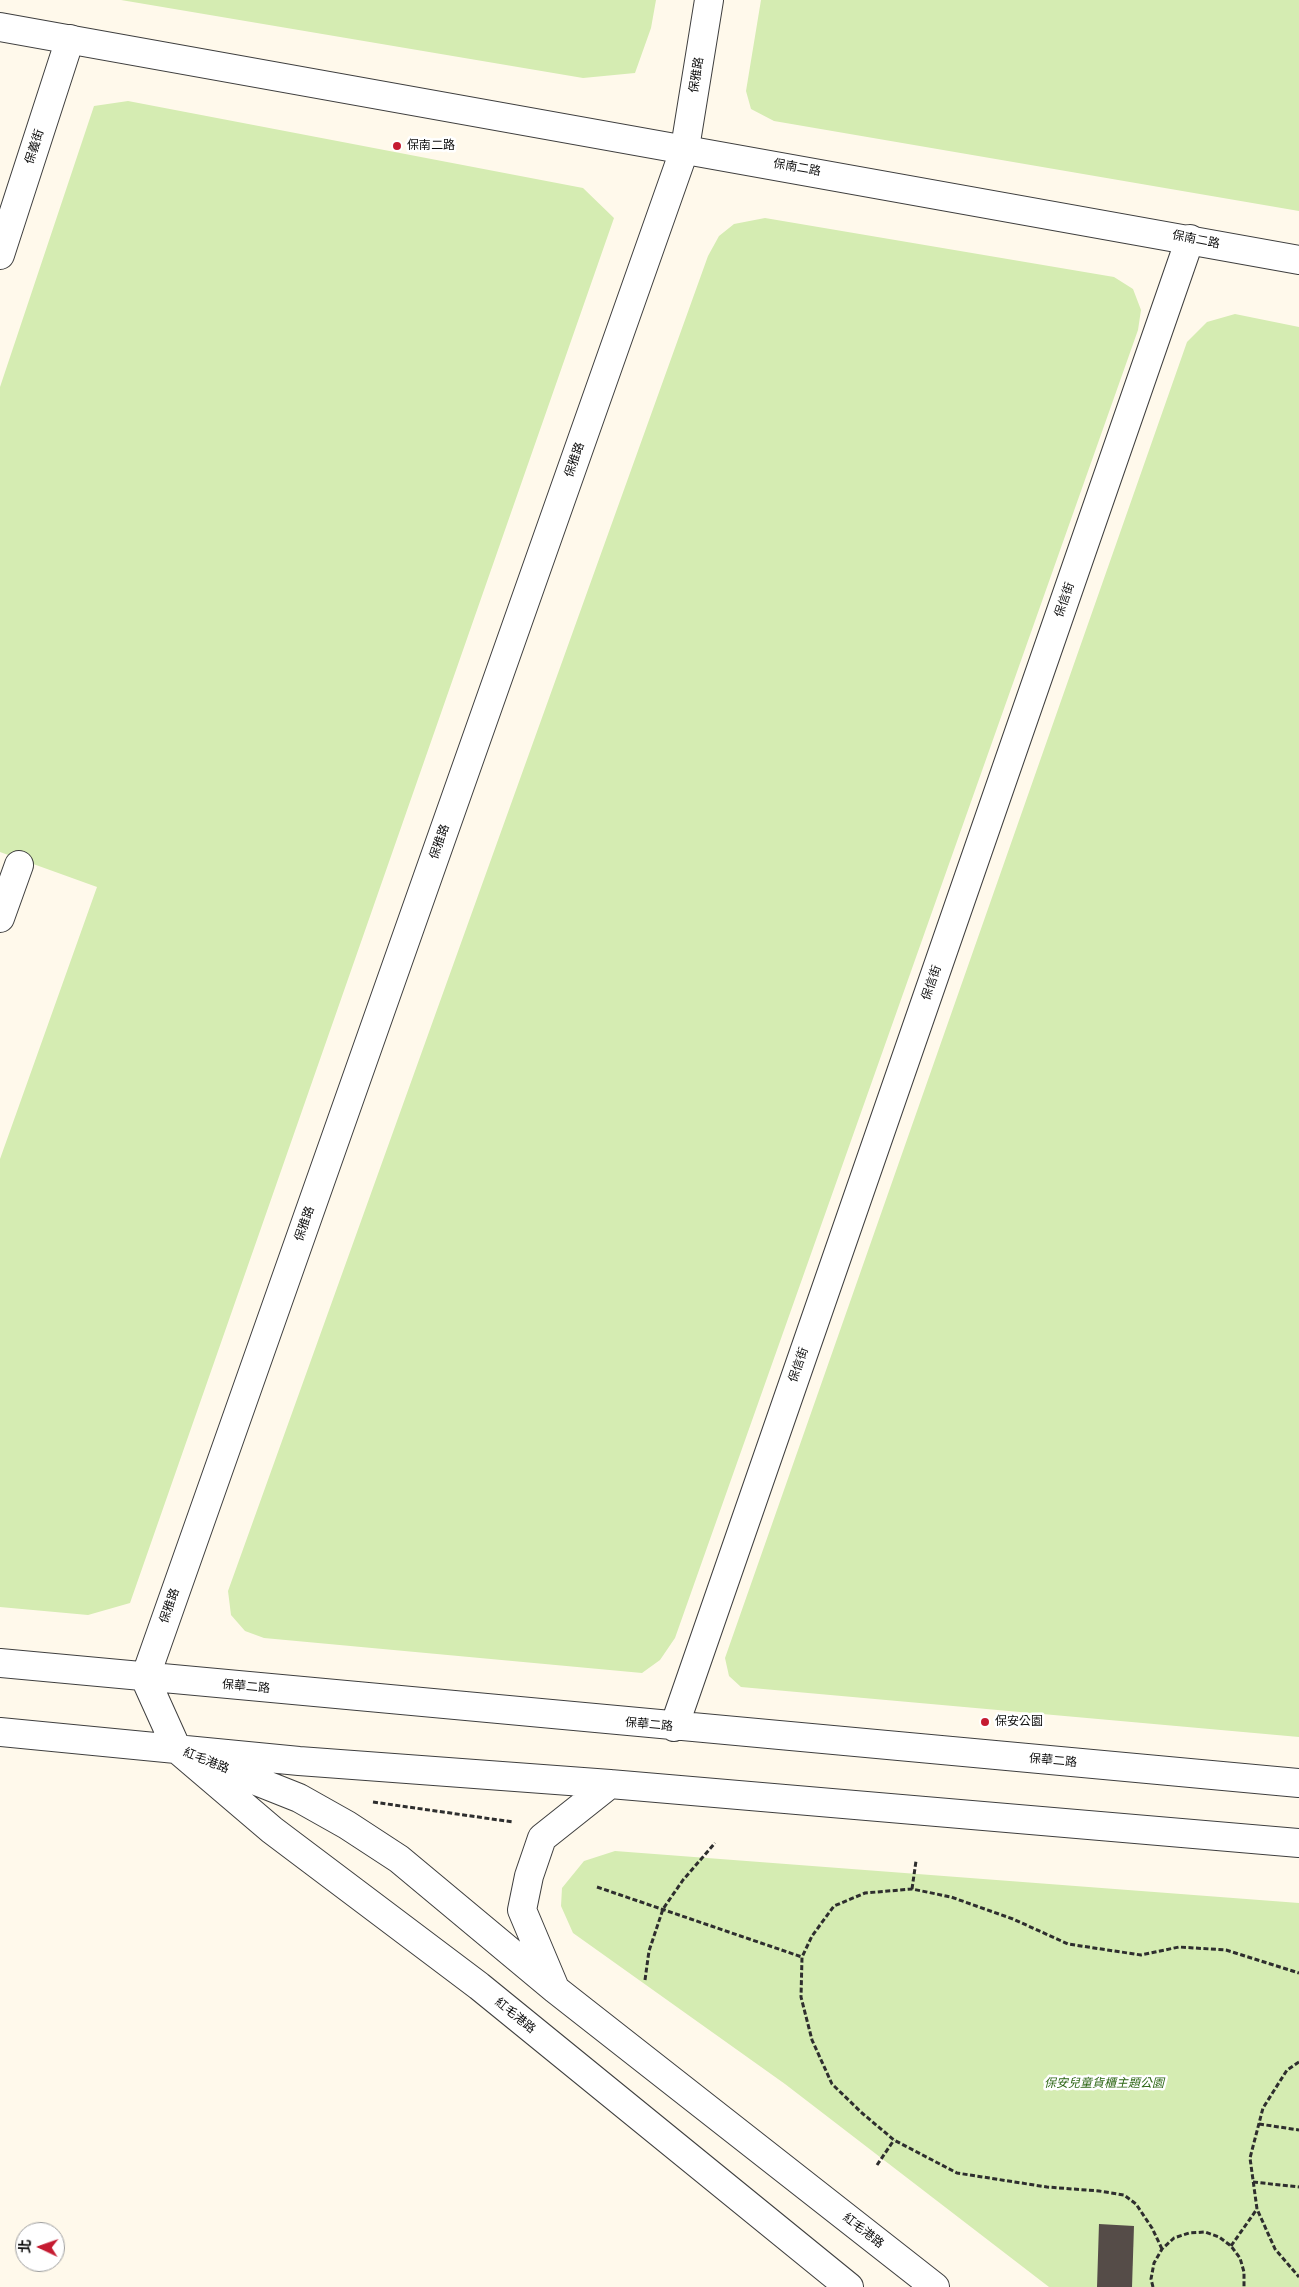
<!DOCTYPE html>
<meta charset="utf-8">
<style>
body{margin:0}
#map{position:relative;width:1299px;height:2287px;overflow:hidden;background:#fff9eb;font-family:"Times New Roman","Noto Sans TC",serif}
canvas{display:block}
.north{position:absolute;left:15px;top:2222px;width:50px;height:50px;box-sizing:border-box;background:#fff;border:1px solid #9e9e9e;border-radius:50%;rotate:273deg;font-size:14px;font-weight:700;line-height:20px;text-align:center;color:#0c0c0c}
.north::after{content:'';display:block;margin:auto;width:18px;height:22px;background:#c51b31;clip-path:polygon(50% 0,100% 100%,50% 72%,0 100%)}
</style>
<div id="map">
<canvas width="1299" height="2287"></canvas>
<div class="north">北</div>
</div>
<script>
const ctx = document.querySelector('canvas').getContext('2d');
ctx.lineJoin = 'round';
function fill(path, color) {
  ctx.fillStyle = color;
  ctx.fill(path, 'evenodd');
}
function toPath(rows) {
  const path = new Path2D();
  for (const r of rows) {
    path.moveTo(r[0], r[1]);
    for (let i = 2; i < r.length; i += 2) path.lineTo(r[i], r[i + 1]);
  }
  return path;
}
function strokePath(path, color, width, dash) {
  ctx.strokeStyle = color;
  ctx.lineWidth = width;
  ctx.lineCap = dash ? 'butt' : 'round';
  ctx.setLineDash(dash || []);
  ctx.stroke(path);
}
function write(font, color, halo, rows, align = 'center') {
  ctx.font = font + ' "Times New Roman","Noto Sans TC",serif';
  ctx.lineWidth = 5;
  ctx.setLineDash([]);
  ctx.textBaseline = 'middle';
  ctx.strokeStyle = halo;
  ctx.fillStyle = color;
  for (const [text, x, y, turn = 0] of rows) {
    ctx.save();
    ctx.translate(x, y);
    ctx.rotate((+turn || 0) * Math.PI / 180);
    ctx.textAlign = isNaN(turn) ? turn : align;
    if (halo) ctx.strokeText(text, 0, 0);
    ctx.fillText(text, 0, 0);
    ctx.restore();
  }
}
fill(toPath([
 [121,0,656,0,651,28,635,73,583,78],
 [761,0,1299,0,1299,211,774,121,751,109,746,91],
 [128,101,583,188,614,218,130,1603,88,1615,0,1607,0,1159,97,887,0,852,0,387,94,106],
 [765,218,1114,277,1133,289,1141,310,1138,330,675,1638,660,1660,642,1673,264,1638,245,1631,231,1615,228,1591,708,256,719,236,734,224],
 [1235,314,1299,327,1299,1737,741,1687,729,1676,725,1658,1187,342,1207,322],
 [615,1851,1299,1903,1299,2287,1049,2287,785,2084,573,1933,561,1906,562,1888,584,1861]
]), '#d5ecb2');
fill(toPath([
 [1099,2224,1134,2226,1132,2287,1097,2287]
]), '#554c48');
const minor = toPath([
 [709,0,685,148,145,1678,177,1749,272,1830,479,1986,849,2287],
 [0,255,70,39],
 [0,918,19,865],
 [0,1663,1299,1783],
 [674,1727,1190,239],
 [0,1732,299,1761,610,1784,1299,1843],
 [206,1761,299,1798,347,1825,399,1859,555,1989,935,2287],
 [554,1986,522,1910,529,1876,542,1838,610,1784]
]);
const tertiary = toPath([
 [0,27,1299,260]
]);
strokePath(minor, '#3f3f3f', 30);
strokePath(tertiary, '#3f3f3f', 30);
strokePath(toPath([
 [373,1802,513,1822],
 [597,1887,802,1957],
 [912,1889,916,1861],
 [645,1980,649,1951,663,1909,683,1880,715,1843],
 [1299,2062,1287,2070,1263,2108,1250,2158,1257,2209,1275,2249,1299,2277],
 [1259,2124,1299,2130],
 [877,2165,894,2140],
 [1253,2182,1299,2187],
 [1231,2246,1257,2209],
 [1162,2249,1152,2228,1136,2204,1124,2195,1099,2191,1047,2187,957,2173,894,2140,862,2113,832,2084,812,2040,801,1997,802,1957,812,1936,834,1906,865,1893,912,1889,951,1897,1013,1919,1068,1944,1141,1955,1179,1947,1226,1950,1299,1973],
 [1153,2287,1151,2279,1154,2263,1162,2249,1174,2238,1189,2233,1205,2232,1219,2237,1231,2246,1240,2258,1244,2272,1244,2287]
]), '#2e2e2e', 3, [5, 2.5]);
strokePath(minor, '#fff', 28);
strokePath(tertiary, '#fff', 28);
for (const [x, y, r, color] of [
 [397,146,5,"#c51b31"],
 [985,1722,5,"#c51b31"]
]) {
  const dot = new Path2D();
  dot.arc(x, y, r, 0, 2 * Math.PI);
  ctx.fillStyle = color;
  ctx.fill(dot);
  strokePath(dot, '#fff', 2);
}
write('12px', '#0c0c0c', '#fff', [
 ["保雅路",697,75,-81],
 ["保義街",35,147,-72],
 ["保南二路",797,168,10],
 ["保南二路",1196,240,11],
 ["保雅路",575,460,-71],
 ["保信街",1065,600,-71],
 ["保雅路",440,842,-71],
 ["保信街",932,983,-71],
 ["保雅路",305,1224,-71],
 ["保信街",799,1365,-71],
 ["保雅路",170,1606,-71],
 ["保華二路",246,1687,5],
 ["保華二路",649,1725,5],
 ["紅毛港路",206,1761,22],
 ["保華二路",1053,1761,5],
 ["紅毛港路",515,2016,39],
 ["紅毛港路",863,2231,38]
]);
write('12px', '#0c0c0c', '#fff', [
 ["保南二路",407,146],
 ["保安公園",995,1722]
], 'left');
write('italic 12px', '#2f6818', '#fff', [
 ["保安兒童貨櫃主題公園",1104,2084]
]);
</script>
